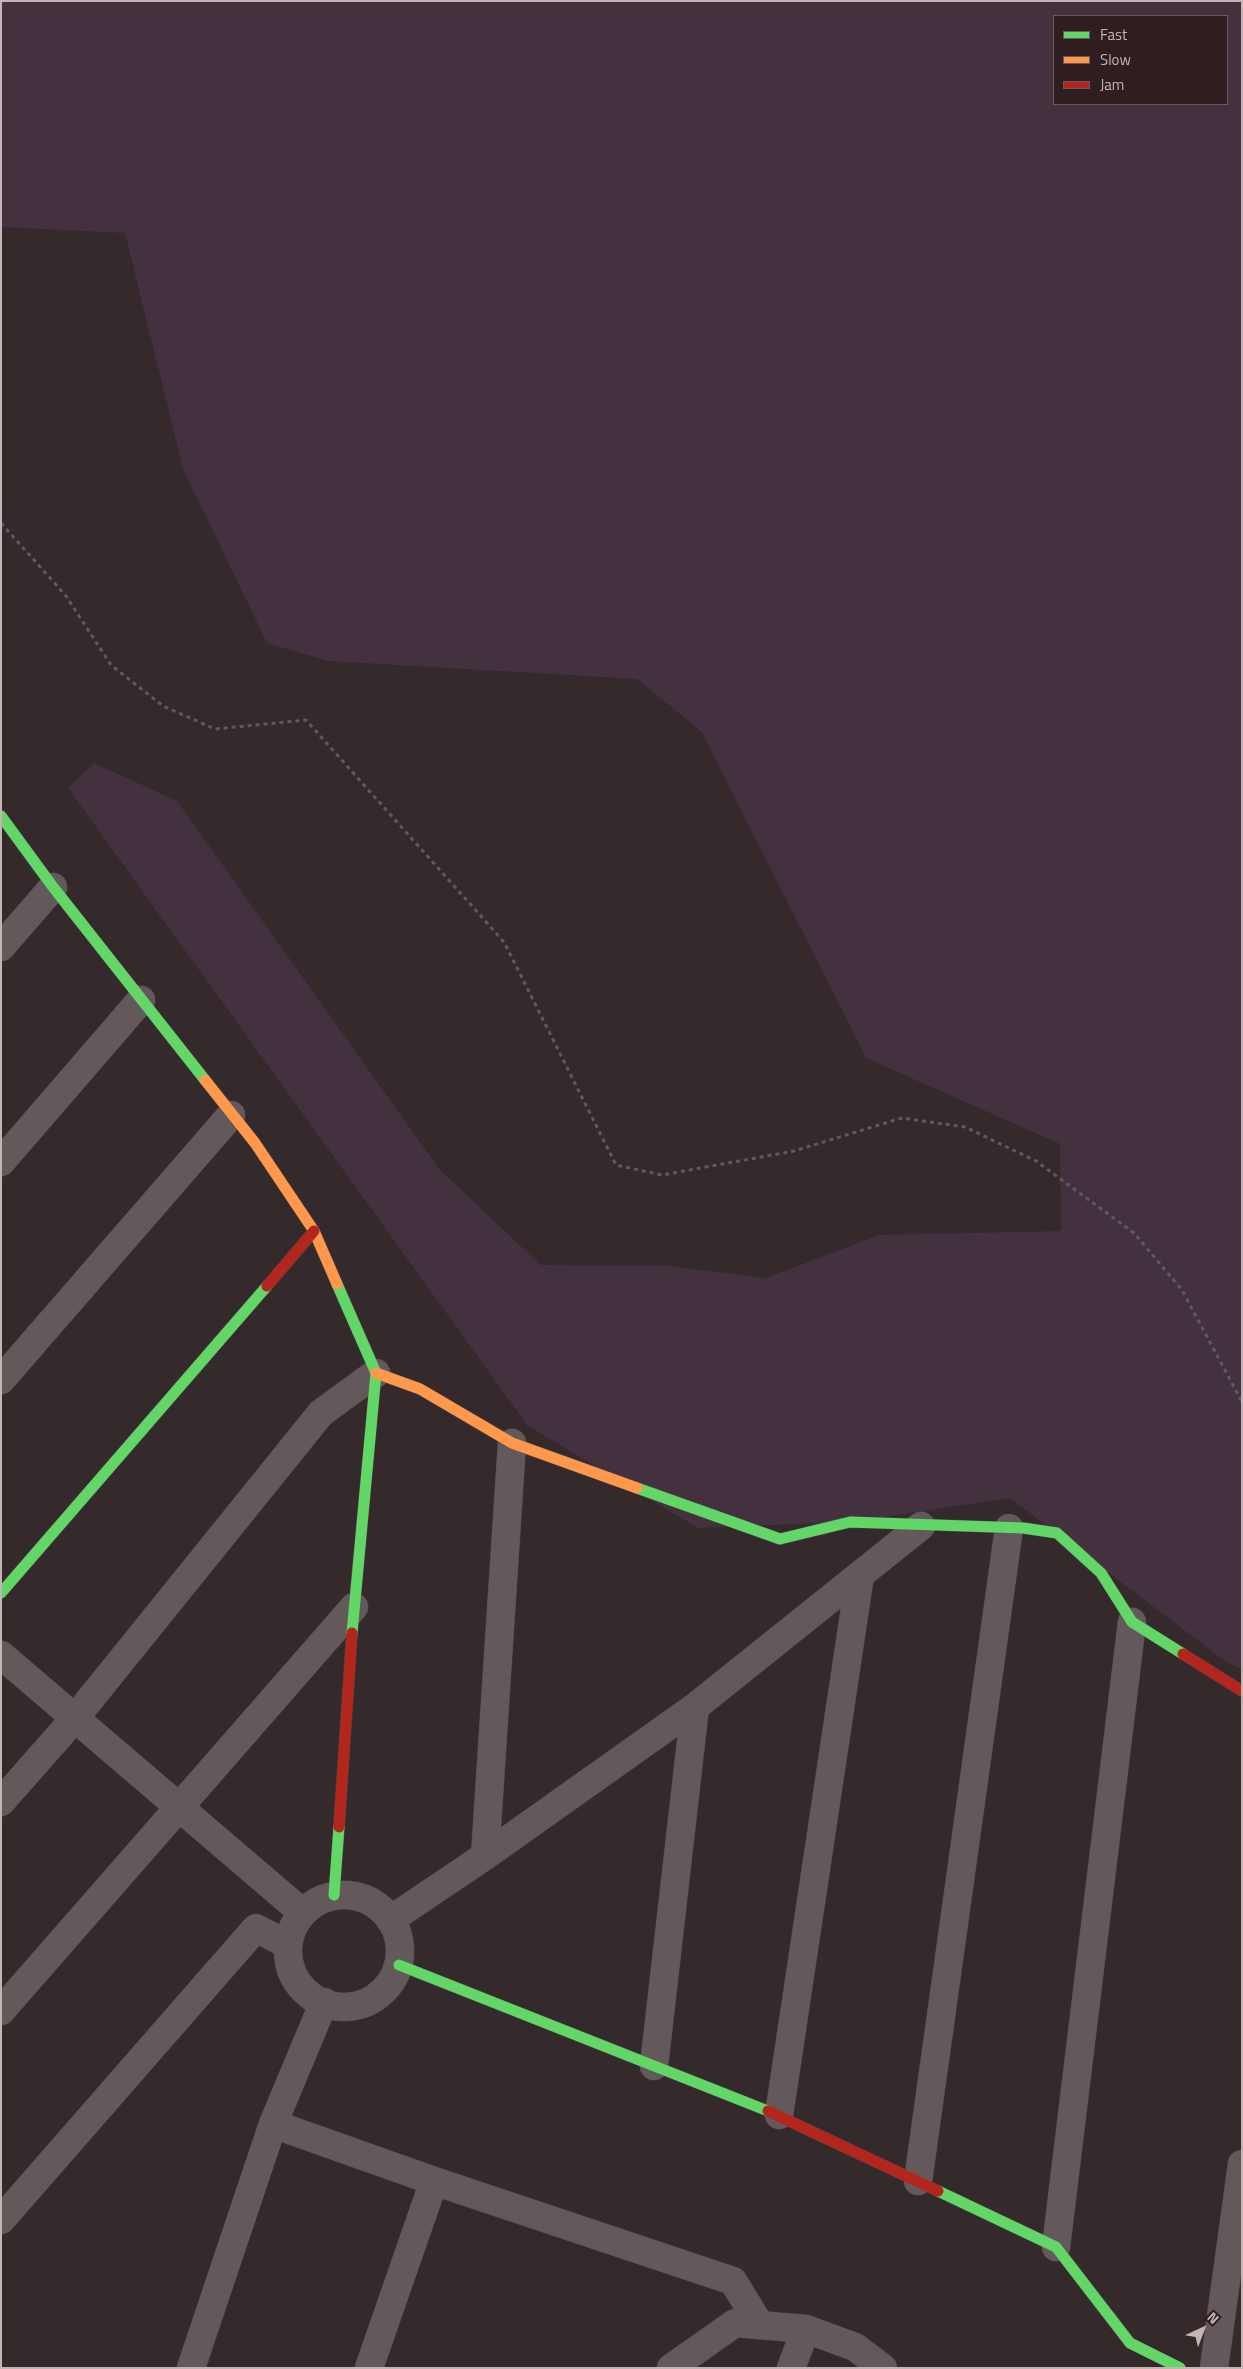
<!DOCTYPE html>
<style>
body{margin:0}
#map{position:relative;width:1243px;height:2369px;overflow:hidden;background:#34292b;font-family:"Titillium Web",sans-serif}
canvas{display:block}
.frame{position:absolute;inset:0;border:2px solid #c5b4b6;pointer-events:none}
.legend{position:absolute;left:1053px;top:15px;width:175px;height:90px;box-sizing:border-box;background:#2e1e20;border:1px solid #6a5a5c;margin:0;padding:6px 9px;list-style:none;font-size:15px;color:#c5b4b6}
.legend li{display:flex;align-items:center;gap:10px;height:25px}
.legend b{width:25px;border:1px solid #6a5a5c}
.north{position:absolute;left:1178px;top:2304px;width:50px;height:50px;-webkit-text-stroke:4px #2e1e20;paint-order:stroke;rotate:43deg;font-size:14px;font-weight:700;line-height:20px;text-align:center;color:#c5b4b6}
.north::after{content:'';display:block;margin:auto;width:18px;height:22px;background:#c5b4b6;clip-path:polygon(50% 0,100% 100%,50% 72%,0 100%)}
</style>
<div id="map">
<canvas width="1243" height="2369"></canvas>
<div class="frame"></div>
<ul class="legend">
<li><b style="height:6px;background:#63d668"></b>Fast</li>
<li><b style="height:6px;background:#ff974d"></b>Slow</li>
<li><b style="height:6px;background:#b3261e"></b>Jam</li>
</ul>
<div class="north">N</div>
</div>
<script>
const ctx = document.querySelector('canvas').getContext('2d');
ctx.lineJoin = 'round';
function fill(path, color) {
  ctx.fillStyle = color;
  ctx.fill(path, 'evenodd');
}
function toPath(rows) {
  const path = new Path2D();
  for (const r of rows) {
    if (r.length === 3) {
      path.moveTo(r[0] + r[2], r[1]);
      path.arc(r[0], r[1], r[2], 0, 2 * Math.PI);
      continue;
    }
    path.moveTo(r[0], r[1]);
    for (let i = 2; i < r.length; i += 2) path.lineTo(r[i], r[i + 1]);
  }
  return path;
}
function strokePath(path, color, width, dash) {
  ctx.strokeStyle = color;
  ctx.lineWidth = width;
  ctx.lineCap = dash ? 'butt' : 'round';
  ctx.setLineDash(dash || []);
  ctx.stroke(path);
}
fill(toPath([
 [1,1,1242,1,1242,1669,1229,1664,1010,1498,850,1522,698,1528,527,1425,68,788,94,763,177,801,440,1170,541,1265,668,1266,766,1278,879,1235,1061,1231,1060,1144,866,1058,702,732,637,679,328,661,267,643,183,469,125,233,1,227],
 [1054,16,1227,16,1227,104,1054,104]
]), '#43313f');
const street = toPath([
 [1,947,53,887],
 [1,1162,141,1000],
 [1,1380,231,1115],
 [1,1655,303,1913],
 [1,1802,75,1718,321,1413,376,1373],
 [485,1856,512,1443],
 [344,1951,56],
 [390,1920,485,1856,695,1707,921,1526],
 [1,2011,354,1607],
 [654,2066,695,1707],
 [779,2115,860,1575],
 [273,2124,434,2181,733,2281,760,2325],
 [918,2181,1009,1528],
 [1,2220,256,1928,288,1945],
 [1056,2247,1132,1622],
 [191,2368,273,2124,324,2002],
 [369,2368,434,2181],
 [671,2368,735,2323,806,2329,855,2347,883,2368],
 [791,2368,806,2329],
 [1214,2368,1242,2164]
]);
const fast = toPath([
 [1,816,53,887,205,1080],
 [337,1284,376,1373,352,1633],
 [637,1488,780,1539,850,1522,1023,1528,1057,1533,1101,1573,1132,1622,1183,1654],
 [1,1593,267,1286],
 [334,1895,339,1827],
 [399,1965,768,2111],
 [938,2191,1056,2247,1130,2343,1180,2368]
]);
const slow = toPath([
 [205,1080,255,1143,314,1231,337,1284],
 [376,1373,420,1389,512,1443,637,1488]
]);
const jam = toPath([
 [267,1286,314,1231],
 [1183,1654,1242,1691],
 [339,1827,352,1633],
 [768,2111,938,2191]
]);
strokePath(street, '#4f4748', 29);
strokePath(fast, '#4e4445', 12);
strokePath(slow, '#4e4445', 12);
strokePath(jam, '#4e4445', 12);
strokePath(toPath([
 [1,523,66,596,111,665,163,706,215,729,306,720,504,942,616,1165,662,1175,794,1151,902,1118,965,1127,1036,1161,1134,1233,1182,1290,1242,1402]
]), '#61595b', 3, [4, 4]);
strokePath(street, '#63595a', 28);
strokePath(fast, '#63d668', 11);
strokePath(slow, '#ff974d', 11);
strokePath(jam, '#b3261e', 11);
</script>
